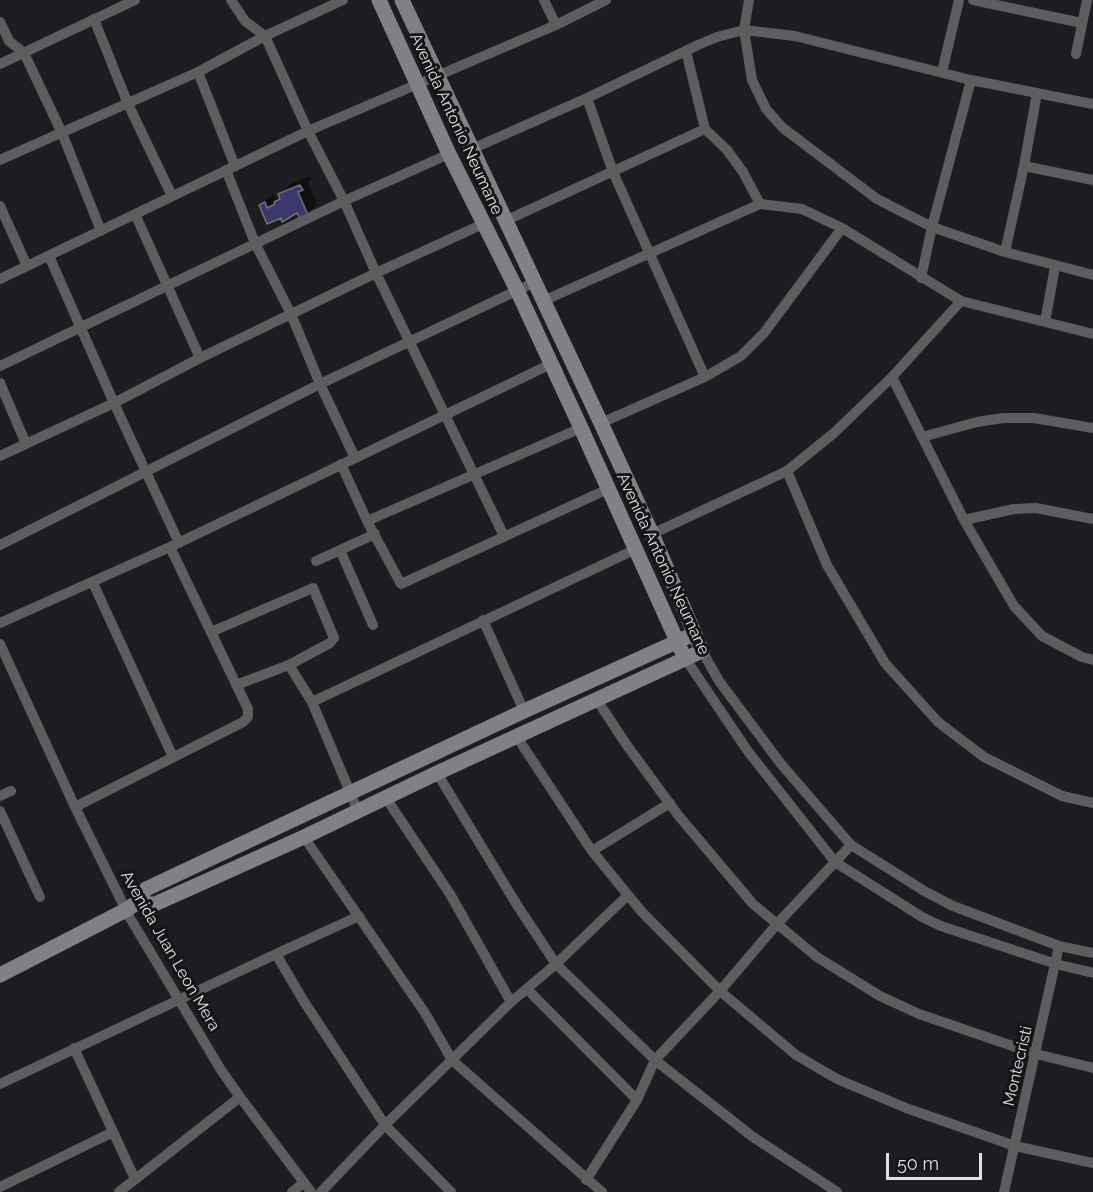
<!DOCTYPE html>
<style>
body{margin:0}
#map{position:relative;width:1093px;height:1192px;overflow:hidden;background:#1d1d21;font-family:Raleway,sans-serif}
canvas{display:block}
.scale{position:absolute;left:886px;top:1153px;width:96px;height:27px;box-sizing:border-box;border:3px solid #e0e0e3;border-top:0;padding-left:8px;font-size:18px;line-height:21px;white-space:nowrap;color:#e0e0e3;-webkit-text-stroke:4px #141417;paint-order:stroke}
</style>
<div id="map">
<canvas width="1093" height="1192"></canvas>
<div class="scale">50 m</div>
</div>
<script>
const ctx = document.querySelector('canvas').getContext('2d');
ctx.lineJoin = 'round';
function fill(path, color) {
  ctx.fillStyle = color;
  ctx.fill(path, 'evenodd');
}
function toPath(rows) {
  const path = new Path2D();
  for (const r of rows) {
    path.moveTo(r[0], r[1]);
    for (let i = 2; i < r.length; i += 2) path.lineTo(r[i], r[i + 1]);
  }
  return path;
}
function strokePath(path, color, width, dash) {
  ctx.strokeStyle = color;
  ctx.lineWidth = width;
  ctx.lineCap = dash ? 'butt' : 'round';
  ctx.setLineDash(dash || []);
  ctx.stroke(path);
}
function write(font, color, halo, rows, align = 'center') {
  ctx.font = font + ' Raleway,sans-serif';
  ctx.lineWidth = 6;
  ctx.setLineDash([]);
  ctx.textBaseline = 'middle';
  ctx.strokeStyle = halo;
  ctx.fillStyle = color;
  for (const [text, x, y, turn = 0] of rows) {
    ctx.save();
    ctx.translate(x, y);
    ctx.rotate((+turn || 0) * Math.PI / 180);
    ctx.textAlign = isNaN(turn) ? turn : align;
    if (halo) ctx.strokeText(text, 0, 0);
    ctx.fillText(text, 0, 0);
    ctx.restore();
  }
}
fill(toPath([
 [310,176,311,179,308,183,317,204,307,214,298,211,281,216,260,205,274,194,276,199,281,197,280,195,289,185]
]), '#0007');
const building = toPath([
 [300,185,303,190,298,192,308,215,300,218,297,213,282,222,281,218,267,224,259,205,265,202,267,208,275,204,274,202,280,199,278,194,300,185]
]);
fill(building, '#3b376a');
strokePath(building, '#717176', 1.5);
strokePath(toPath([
 [231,0,245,21,265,36,308,131,344,201,376,273,504,536],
 [544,0,556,25],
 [749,0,744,30,752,80,766,109,783,128,877,199,932,227,1005,252,1093,275],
 [973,0,1082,23],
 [94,19,128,104,172,196],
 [0,22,9,41,24,53,62,133,101,231],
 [686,51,705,129,727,150,743,172,760,204],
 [1076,54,1087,0],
 [0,64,135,0],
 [198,72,235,166],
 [942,72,959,0],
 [1037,93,1024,166,1093,180],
 [587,98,613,172,705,377],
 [472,149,587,98,698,45,717,37,744,30,795,36,971,80,1093,104],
 [0,160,198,72,265,36,343,0],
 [226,170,255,243,291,314,320,384,355,458],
 [0,206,27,266],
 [135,214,200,358],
 [507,220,705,129],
 [1005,252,1024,166],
 [49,256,114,403,179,543],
 [921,278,932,227,971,80],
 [0,279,308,131,556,25,606,0],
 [543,301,760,204,802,209,842,228],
 [1045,322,1055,267],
 [0,366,344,201,449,154],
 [892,377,964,520,1014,606,1042,636,1082,657,1093,660],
 [0,383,26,444],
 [601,423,705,377,741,356,764,333,842,228,961,301,1093,334],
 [922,437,977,422,1003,418,1034,418,1093,428],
 [0,456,114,403,200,358,376,273,483,224],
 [341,464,367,521,401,584,608,489],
 [787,471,827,565,885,663,938,722,984,757,1062,796,1093,803],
 [964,520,1014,509,1036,508,1093,519],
 [367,521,581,428],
 [652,534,787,471,834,433,892,377,961,301],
 [0,545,320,384,535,282],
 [340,550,373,625],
 [316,561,375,534],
 [93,583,173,757],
 [483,620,524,711],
 [0,623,170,547,551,364],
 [211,632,313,588,334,638,330,643,289,665],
 [0,644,75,807,130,918,221,1070,240,1097,311,1192],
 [702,651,719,681,781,764,851,845,926,892,953,906,1059,946,1093,953],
 [685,658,747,750,835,862,922,917,941,926,1056,964,1093,973],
 [236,685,289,665,312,702,358,811],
 [597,700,626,744,678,815,753,904,817,957,880,996,919,1014,1036,1054,1093,1068],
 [312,702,636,549],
 [517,737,592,851,641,911,720,991,796,1055,837,1079,906,1108,1015,1146,1093,1163],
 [437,773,517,905,556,964,655,1060,753,1137,837,1192],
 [0,796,11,791],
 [386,798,450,894,511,1002],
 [75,807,243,722,248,717,248,709,170,547],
 [0,811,40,897],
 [304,837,425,1013,452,1060,602,1192],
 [592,851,670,803],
 [276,954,303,1000,385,1125,451,1192],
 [527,989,637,1100],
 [74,1048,135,1179],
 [0,1084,276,954,359,916],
 [586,1180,637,1100,655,1060,720,991,777,924,851,845],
 [0,1187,113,1132],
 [119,1192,240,1097],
 [292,1192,303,1183],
 [321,1192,385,1125,511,1002,556,964,628,895],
 [1004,1192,1059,946]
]), '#5d5d5f', 10);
strokePath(toPath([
 [379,0,449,154,517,290,581,428,681,650],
 [135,904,155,904,304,837,437,773,702,651,652,534,601,423,402,0],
 [0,975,126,910,135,904,146,889,524,711,694,634]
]), '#818185', 15);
write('16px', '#e0e0e3', '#141417', [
 ["Avenida Antonio Neumane",456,124,65],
 ["Avenida Antonio Neumane",663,564,65],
 ["Avenida Juan Leon Mera",170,951,60],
 ["Montecristi",1018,1066,-77]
]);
</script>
